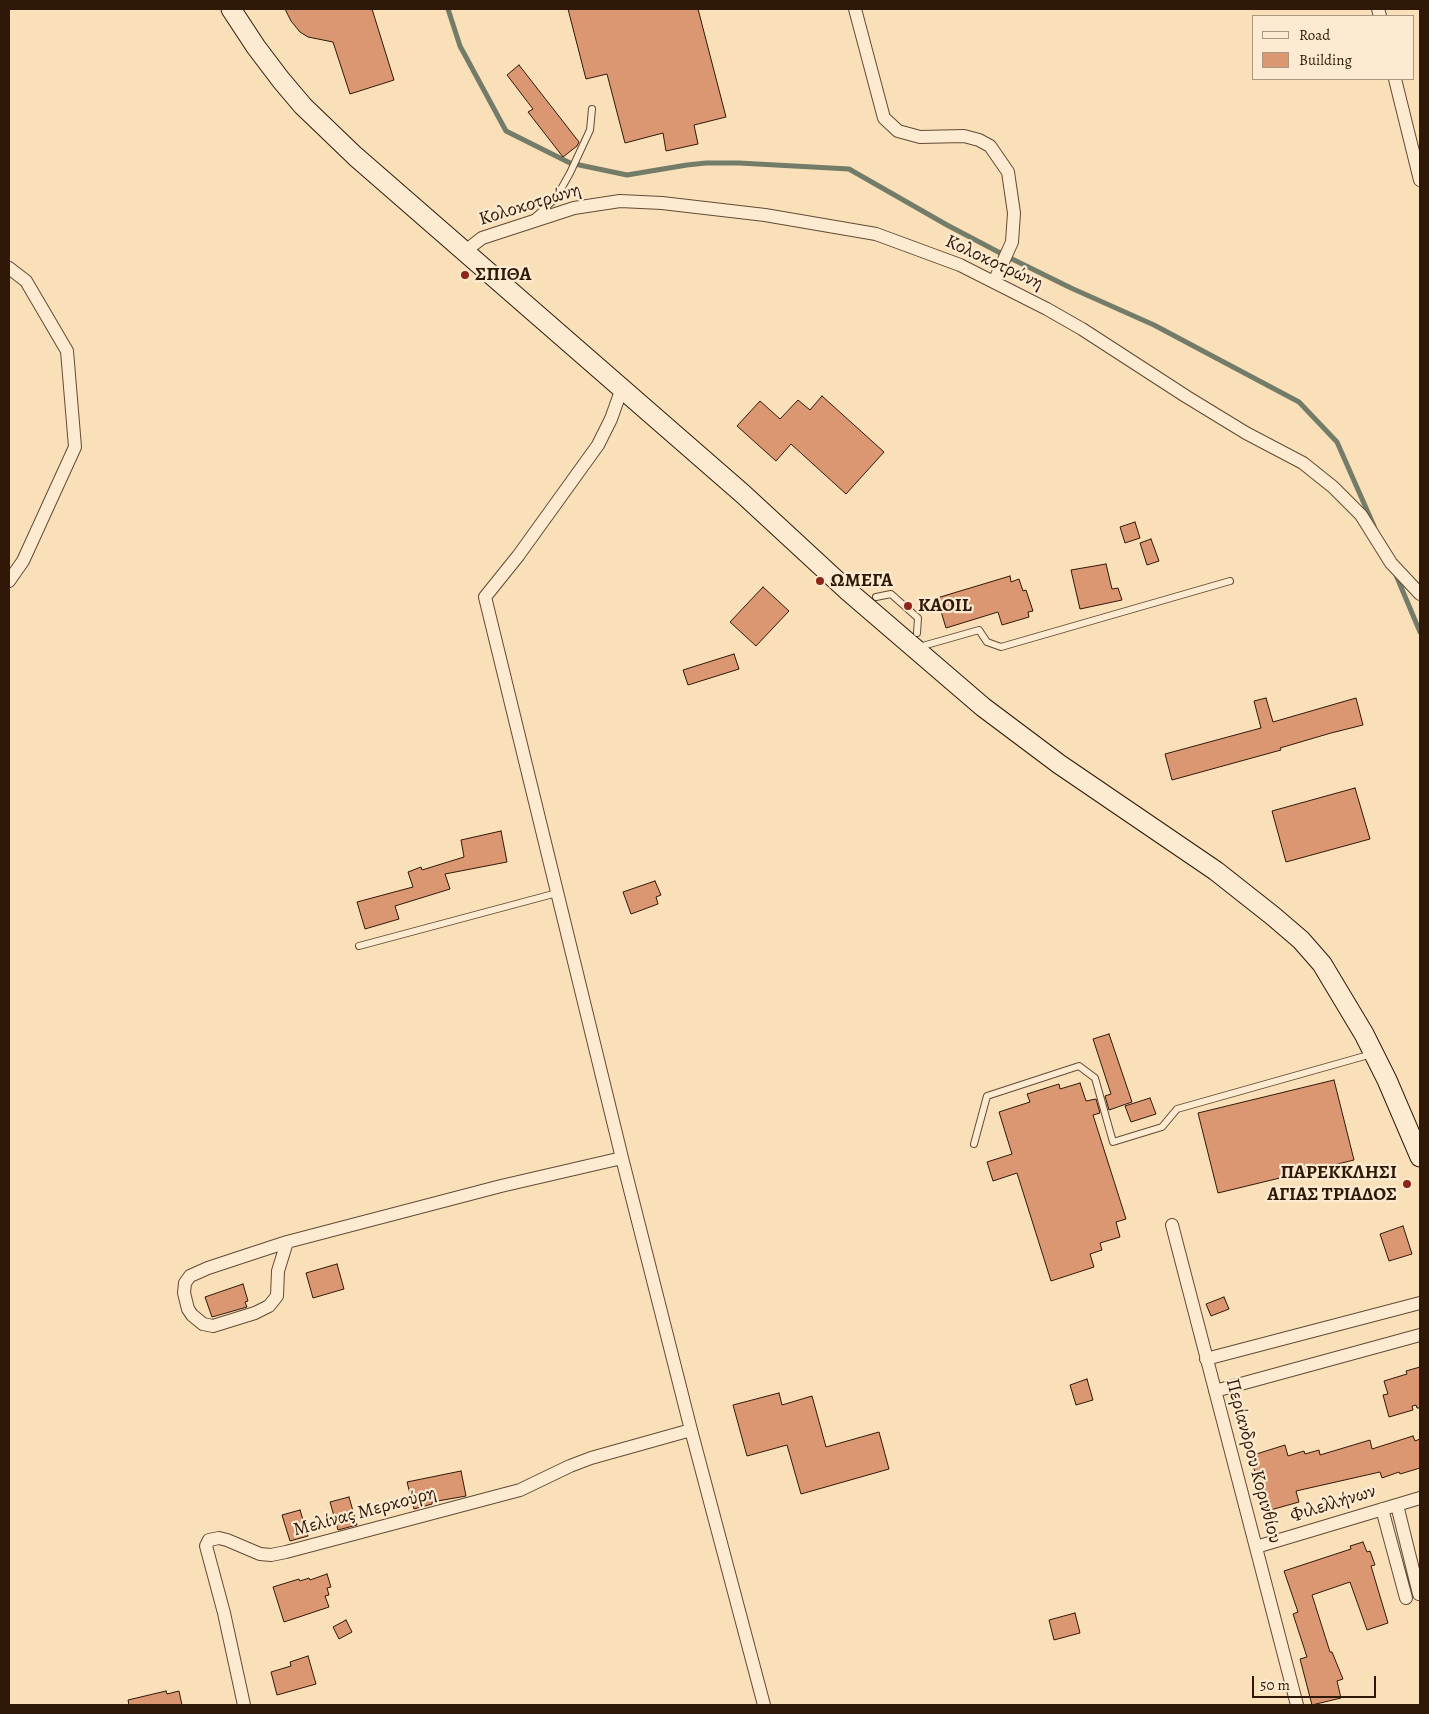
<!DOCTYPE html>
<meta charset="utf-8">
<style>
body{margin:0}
#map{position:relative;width:1429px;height:1714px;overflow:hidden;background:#fae0b8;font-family:Alegreya,serif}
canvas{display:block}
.frame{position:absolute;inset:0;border:10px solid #301808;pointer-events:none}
.legend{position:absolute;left:1252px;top:15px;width:162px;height:65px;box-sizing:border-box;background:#fcebd1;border:1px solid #aa9781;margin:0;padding:6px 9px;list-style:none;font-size:15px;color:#301808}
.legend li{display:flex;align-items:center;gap:10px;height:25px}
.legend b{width:25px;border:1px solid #aa9781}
.scale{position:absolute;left:1252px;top:1676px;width:124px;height:22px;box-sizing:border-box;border:2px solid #301808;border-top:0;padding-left:6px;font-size:15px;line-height:18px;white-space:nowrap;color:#301808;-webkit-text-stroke:4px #fcebd1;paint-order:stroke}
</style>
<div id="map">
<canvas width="1429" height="1714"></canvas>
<div class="frame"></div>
<ul class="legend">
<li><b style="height:6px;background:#fcebd1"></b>Road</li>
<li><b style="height:14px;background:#db9772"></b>Building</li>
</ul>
<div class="scale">50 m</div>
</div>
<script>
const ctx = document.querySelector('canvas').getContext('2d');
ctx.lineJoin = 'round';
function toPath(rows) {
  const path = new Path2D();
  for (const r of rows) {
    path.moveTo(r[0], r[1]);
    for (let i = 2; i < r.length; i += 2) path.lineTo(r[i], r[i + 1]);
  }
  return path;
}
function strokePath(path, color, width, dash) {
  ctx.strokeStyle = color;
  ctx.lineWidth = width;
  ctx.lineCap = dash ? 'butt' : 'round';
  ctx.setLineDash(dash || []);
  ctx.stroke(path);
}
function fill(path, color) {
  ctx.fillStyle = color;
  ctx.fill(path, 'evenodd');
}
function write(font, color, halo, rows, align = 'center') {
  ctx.font = font + ' Alegreya,serif';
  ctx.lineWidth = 4.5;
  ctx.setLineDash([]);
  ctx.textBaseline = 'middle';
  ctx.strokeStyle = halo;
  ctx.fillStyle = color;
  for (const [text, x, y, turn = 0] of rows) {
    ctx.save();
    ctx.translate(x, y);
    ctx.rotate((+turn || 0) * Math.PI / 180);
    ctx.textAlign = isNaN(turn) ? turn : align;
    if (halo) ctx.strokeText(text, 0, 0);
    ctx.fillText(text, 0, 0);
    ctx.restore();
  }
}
strokePath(toPath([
 [448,9,460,46,506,131,570,163,627,175,687,165,706,163,739,163,849,169,947,225,1006,256,1071,288,1154,325,1299,402,1337,442,1374,526],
 [1396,575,1420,632]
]), '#737c68', 5);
const building = toPath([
 [285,9,372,9,394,80,350,94,333,42,308,37,300,32,291,21,285,9],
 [568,9,698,9,726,117,694,125,698,144,666,151,663,133,625,143,607,74,586,79,568,9],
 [519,65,579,142,577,146,563,157,528,112,533,109,507,75,519,65],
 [822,396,884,452,846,494,791,444,776,461,737,426,760,401,780,419,798,400,810,410,822,396],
 [1135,522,1140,538,1125,543,1120,527,1135,522],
 [1151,539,1159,561,1147,565,1140,543,1151,539],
 [1106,564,1112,589,1118,588,1122,600,1080,609,1071,570,1106,564],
 [1010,576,1011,582,1019,579,1023,591,1026,590,1033,611,1028,612,1029,617,1002,625,998,612,946,628,937,598,1010,576],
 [763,587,789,611,756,646,730,622,763,587],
 [734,654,739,669,688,685,683,670,734,654],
 [1266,698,1273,722,1356,698,1363,725,1331,733,1280,748,1281,750,1172,780,1165,754,1261,728,1254,701,1266,698],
 [1355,788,1370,839,1286,862,1272,811,1355,788],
 [501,831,507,862,445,874,450,889,395,906,399,919,365,929,357,902,413,887,408,872,421,867,422,870,464,857,461,840,501,831],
 [655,881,661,895,656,897,658,904,631,914,623,892,655,881],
 [1109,1034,1132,1102,1109,1110,1105,1096,1111,1094,1093,1039,1109,1034],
 [1334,1080,1354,1160,1218,1193,1198,1113,1334,1080],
 [1080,1083,1086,1101,1096,1099,1100,1113,1093,1115,1126,1219,1116,1222,1120,1237,1100,1243,1102,1250,1090,1254,1094,1267,1051,1281,1017,1173,993,1181,987,1162,1012,1154,999,1112,1030,1102,1027,1094,1059,1084,1060,1089,1080,1083],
 [1150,1098,1156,1114,1131,1122,1125,1106,1150,1098],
 [1403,1226,1412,1254,1389,1261,1380,1234,1403,1226],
 [337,1264,344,1289,313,1298,306,1273,337,1264],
 [243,1284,248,1301,245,1302,247,1307,212,1317,205,1297,243,1284],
 [1224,1297,1229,1309,1211,1316,1206,1304,1224,1297],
 [1420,1367,1420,1408,1417,1408,1416,1405,1412,1406,1413,1410,1389,1417,1383,1395,1388,1394,1384,1381,1407,1374,1406,1371,1420,1367],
 [1087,1379,1093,1400,1076,1405,1070,1385,1087,1379],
 [779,1393,782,1405,812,1396,826,1447,879,1432,889,1469,801,1494,787,1445,747,1456,733,1405,779,1393],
 [1413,1436,1415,1441,1420,1439,1420,1468,1400,1474,1399,1472,1382,1478,1380,1472,1296,1491,1299,1502,1267,1511,1250,1456,1285,1445,1288,1456,1304,1451,1305,1454,1319,1450,1320,1455,1370,1440,1372,1449,1413,1436],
 [461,1471,466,1496,432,1502,432,1504,414,1509,407,1482,461,1471],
 [349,1497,357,1525,338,1530,330,1502,349,1497],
 [300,1510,308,1536,290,1541,282,1515,300,1510],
 [1363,1542,1367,1552,1370,1551,1375,1565,1371,1566,1388,1623,1367,1630,1350,1582,1312,1595,1330,1652,1332,1652,1343,1679,1337,1681,1341,1698,1312,1705,1300,1659,1307,1657,1293,1614,1298,1612,1284,1571,1351,1549,1350,1546,1363,1542],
 [327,1574,331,1587,327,1588,329,1595,325,1596,329,1607,284,1622,273,1587,299,1579,300,1581,309,1578,310,1580,327,1574],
 [1075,1613,1080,1633,1054,1640,1049,1620,1075,1613],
 [346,1620,352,1632,339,1639,333,1627,346,1620],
 [308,1656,316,1684,277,1695,271,1672,291,1666,290,1662,308,1656],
 [166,1691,167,1694,179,1691,182,1705,129,1705,128,1700,166,1691]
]);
fill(building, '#db9772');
strokePath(building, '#301808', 1);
const lane = toPath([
 [535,217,556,198,570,173,590,130,592,109],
 [876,597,891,594,918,618,917,633],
 [919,647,979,630,987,642,1001,647,1230,581],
 [359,946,557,893],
 [974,1144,987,1096,1079,1066,1095,1078,1113,1142,1162,1127,1177,1109,1372,1054]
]);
const street = toPath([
 [855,9,884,118,898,131,920,137,964,136,979,140,990,146,1008,172,1014,213,1012,242,994,282],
 [1378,9,1380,16],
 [1395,79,1420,180],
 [464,252,482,238,574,208,620,201,662,203,765,215,876,234,960,265,1047,309,1082,329,1187,397,1246,433,1303,463,1333,487,1361,515,1391,563,1420,594],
 [9,268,26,281,67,351,75,447,23,561,9,581],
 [622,388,611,419,598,445,518,556,485,597,622,1158,691,1430,764,1705],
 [1172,1225,1297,1705],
 [287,1242,208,1268,190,1276,185,1283,184,1293,188,1309,192,1315,203,1324,213,1326,255,1313,269,1306,277,1296,278,1271,287,1242,501,1186,622,1158],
 [1206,1359,1420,1303],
 [1215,1391,1420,1335],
 [1397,1505,1419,1594],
 [1382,1509,1406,1598],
 [1256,1547,1420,1498],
 [244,1705,224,1613,206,1546,209,1540,219,1538,227,1540,260,1554,271,1555,286,1552,520,1490,570,1466,591,1458,691,1430]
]);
const secondary = toPath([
 [231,9,256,47,281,80,303,106,355,156,743,494,848,591,983,707,1059,764,1216,871,1273,916,1301,940,1322,964,1364,1034,1387,1080,1420,1157]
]);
strokePath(lane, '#624a34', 8);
strokePath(street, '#624a34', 14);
strokePath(secondary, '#301808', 21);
strokePath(lane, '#fcebd1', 6);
strokePath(street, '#fcebd1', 12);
strokePath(secondary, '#fcebd1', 19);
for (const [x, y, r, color] of [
 [465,275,5,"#8f2418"],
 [820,581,5,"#8f2418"],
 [908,606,5,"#8f2418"],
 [1407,1184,5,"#8f2418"]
]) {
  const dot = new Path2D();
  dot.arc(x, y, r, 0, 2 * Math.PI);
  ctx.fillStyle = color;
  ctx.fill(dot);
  strokePath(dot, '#fcebd1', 2);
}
write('19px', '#301808', '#fcebd1', [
 ["Κολοκοτρώνη",530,205,-17],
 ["Κολοκοτρώνη",994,263,25],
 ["Περίανδρου Κορινθίου",1253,1461,75],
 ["Φιλελλήνων",1333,1504,-17],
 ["Μελίνας Μερκούρη",365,1512,-15]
]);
write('bold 19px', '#301808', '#fcebd1', [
 ["ΣΠΙΘΑ",475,275],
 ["ΩΜΕΓΑ",830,581],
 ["KAOIL",918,606],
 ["ΠΑΡΕΚΚΛΗΣΙ",1397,1173,"right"],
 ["ΑΓΙΑΣ ΤΡΙΑΔΟΣ",1397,1195,"right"]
], 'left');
</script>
